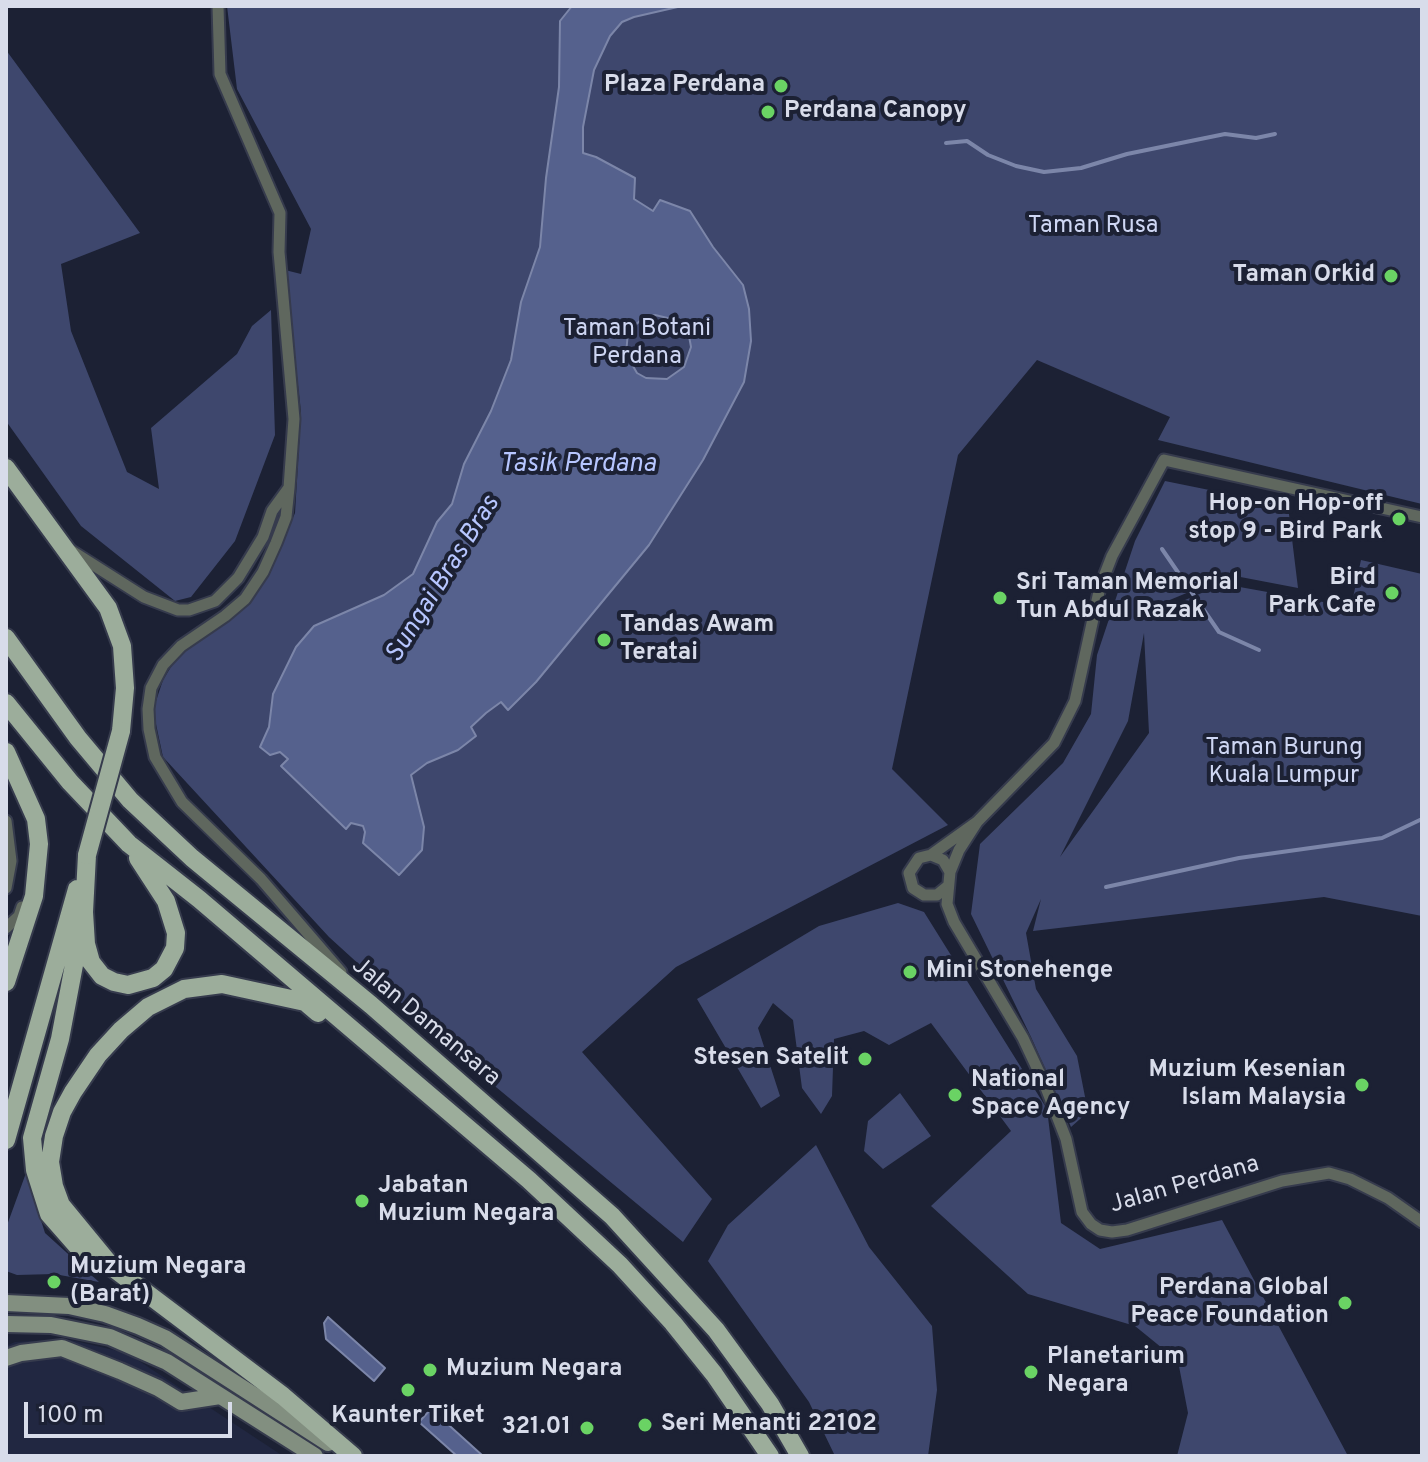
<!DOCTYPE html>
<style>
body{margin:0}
#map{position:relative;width:1428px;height:1462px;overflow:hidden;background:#1c2134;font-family:Overpass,sans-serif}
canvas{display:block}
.frame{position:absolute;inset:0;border:8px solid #d8dcea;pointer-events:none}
.scale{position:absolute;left:24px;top:1402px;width:208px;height:36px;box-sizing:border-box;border:4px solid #d8dcea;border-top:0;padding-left:10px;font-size:24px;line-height:28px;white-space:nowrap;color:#d8dcea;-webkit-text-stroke:6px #1c2134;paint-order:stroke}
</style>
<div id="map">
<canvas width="1428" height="1462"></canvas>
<div class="frame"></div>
<div class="scale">100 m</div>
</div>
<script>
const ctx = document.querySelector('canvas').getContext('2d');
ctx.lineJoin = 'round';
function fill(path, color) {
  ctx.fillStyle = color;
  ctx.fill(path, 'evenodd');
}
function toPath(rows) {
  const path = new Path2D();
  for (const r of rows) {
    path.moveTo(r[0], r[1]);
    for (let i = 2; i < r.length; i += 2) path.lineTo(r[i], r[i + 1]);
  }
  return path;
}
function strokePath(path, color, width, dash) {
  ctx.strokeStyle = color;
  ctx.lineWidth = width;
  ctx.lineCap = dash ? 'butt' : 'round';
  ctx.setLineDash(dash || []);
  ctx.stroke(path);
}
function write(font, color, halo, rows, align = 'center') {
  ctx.font = font + ' Overpass,sans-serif';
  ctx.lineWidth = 8;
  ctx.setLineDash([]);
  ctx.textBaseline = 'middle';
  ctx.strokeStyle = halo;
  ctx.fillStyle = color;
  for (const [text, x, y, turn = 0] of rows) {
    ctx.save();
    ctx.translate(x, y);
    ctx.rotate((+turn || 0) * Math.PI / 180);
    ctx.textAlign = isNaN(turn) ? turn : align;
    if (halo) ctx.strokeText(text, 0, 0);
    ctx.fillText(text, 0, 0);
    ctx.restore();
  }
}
fill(toPath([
 [66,1339,127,1353,283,1456,6,1456,6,1346,15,1342]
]), '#212741');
fill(toPath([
 [227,6,1422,6,1422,504,1158,440,1170,417,1037,360,958,455,892,769,948,825,676,967,582,1052,712,1199,683,1242,473,1068,329,937,163,757,153,710,163,680,177,657,246,605,270,573,295,513,301,412,285,270,301,274,311,229,237,89],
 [6,50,140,233,61,264,71,331,127,472,159,489,151,428,237,354,252,326,271,310,275,435,235,541,191,597,175,601,81,526,6,421],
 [1165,481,1288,506,1298,588,1230,575,1148,609,1147,616,1223,584,1351,607,1361,560,1422,574,1422,916,1324,897,1033,931,1041,899,1026,933,1036,989,1077,1056,1088,1112,1071,1127,1031,1037,971,914,980,844,1063,763,1091,714,1097,655,1135,541],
 [1144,633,1149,733,1060,857,1128,721],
 [898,903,924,912,1047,1109,1061,1223,1100,1249,1222,1220,1348,1456,1177,1456,1188,1413,1178,1361,1135,1326,1028,1294,931,1206,1011,1131,931,1023,889,1045,864,1031,834,1039,832,1096,821,1114,802,1088,793,1020,773,1003,758,1028,780,1096,761,1108,697,999,819,926],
 [900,1093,931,1136,883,1169,864,1151,868,1121],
 [816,1145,869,1247,932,1326,937,1390,928,1456,835,1456,809,1402,708,1261,728,1225],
 [26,1173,45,1233,99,1282,54,1274,17,1275,6,1271,6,1228]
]), '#3e476d');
const water = toPath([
 [572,6,682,6,634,17,622,22,610,36,594,70,583,127,583,153,596,157,635,178,634,199,653,211,660,200,690,211,713,247,743,285,749,309,751,341,744,382,703,460,649,545,536,682,508,710,501,702,486,713,471,727,476,736,458,750,427,763,411,775,424,827,422,850,399,875,363,843,365,832,363,826,351,823,346,829,281,766,288,759,280,752,270,755,260,747,269,727,273,694,296,647,314,626,384,595,413,574,437,522,452,504,464,464,491,411,511,360,521,302,540,247,546,178,559,87,560,21,572,6],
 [655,315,676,320,689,336,691,347,684,367,667,379,646,378,637,373,626,354,628,332,644,317,655,315],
 [328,1317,385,1368,374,1381,326,1339,324,1323,328,1317],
 [431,1409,483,1456,457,1456,419,1422,431,1409]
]);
fill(water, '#55618d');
strokePath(water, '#7c86a9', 2);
strokePath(toPath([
 [946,143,967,141,988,155,1016,166,1044,172,1081,168,1127,154,1225,134,1256,138,1275,134],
 [1162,549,1219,632,1259,650],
 [1106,887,1239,858,1382,838,1422,819]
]), '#7c86a9', 4);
const minor = toPath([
 [218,6,220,74,280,213,279,252,294,419,289,488,286,517,276,543,263,572,245,599,225,616,181,646,163,665,151,688,148,709,149,729,155,757,182,802,261,879,341,972],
 [70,550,144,597,178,610,189,610,215,601,238,578,263,537,272,511,288,489],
 [6,821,11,861,6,888],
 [977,822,959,850,950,872,947,904,954,922,1023,1038,1045,1085,1066,1139,1082,1212,1091,1224,1100,1230,1112,1232,1127,1230,1282,1181,1329,1173,1350,1179,1388,1198,1422,1222],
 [931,855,977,822,1054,743,1075,701,1100,587,1112,556,1164,460,1422,517],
 [948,886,937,895,924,895,913,888,909,873,919,858,931,855,943,860,950,872],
 [6,928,19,916,22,907]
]);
const secondary = toPath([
 [6,1303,69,1306,105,1314,138,1326,165,1338,328,1443],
 [6,1324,51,1325,110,1337,167,1362,315,1456],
 [6,1358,21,1353,62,1348,120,1371,158,1388,181,1402,220,1396]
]);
const primary = toPath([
 [6,468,108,608,122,646,125,688,121,731],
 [6,638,78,738,130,800,192,858,371,1005,612,1216,716,1330,770,1404,800,1456],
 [6,703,70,782,129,844,199,899,529,1180,620,1265,673,1323,714,1374,770,1456],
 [6,752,36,819,39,844,34,896,6,982],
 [87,855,84,912,86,944,91,962,102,976,114,982,128,985,153,978,164,969,175,948,176,933,166,901,138,858],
 [84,912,60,1039,32,1138,35,1170,49,1214,78,1247,99,1263],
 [318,1013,305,1002,222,984,184,989,148,1007,121,1030,98,1055,73,1092,62,1112,54,1136,50,1162,54,1186,61,1205,112,1267,283,1396,353,1456],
 [6,1140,77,889]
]);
strokePath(minor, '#363b4d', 15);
strokePath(secondary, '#363b4d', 20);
strokePath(primary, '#363b4d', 22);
strokePath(minor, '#5f675e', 11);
strokePath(secondary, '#828f80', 16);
strokePath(primary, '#9cad9b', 18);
const primaryBridge = toPath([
 [87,855,121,731]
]);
strokePath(primaryBridge, '#363b4d', 22, []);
strokePath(primaryBridge, '#9cad9b', 18);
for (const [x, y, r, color] of [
 [781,86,8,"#6ad364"],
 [768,112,8,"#6ad364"],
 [1391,276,8,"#6ad364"],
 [1399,519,8,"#6ad364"],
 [1392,593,8,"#6ad364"],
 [1000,598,8,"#6ad364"],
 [604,640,8,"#6ad364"],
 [910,972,8,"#6ad364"],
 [865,1059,8,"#6ad364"],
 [1362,1085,8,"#6ad364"],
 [955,1095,8,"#6ad364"],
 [362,1201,8,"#6ad364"],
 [54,1282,8,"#6ad364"],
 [1345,1303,8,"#6ad364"],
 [430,1370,8,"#6ad364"],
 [1031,1372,8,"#6ad364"],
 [408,1390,8,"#6ad364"],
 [645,1425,8,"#6ad364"],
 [587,1428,8,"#6ad364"]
]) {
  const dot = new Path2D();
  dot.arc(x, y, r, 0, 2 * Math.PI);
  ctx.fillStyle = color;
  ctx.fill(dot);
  strokePath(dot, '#1c2134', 3);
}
write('bold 24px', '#d8dcea', '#1c2134', [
 ["Plaza Perdana",765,86,"right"],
 ["Perdana Canopy",784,112],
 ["Taman Orkid",1375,276,"right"],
 ["Hop-on Hop-off",1383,505,"right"],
 ["stop 9 - Bird Park",1383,533,"right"],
 ["Bird",1376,579,"right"],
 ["Park Cafe",1376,607,"right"],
 ["Sri Taman Memorial",1016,584],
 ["Tun Abdul Razak",1016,612],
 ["Tandas Awam",620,626],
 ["Teratai",620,654],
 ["Mini Stonehenge",926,972],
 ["Stesen Satelit",849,1059,"right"],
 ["Muzium Kesenian",1346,1071,"right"],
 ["Islam Malaysia",1346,1099,"right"],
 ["National",971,1081],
 ["Space Agency",971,1109],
 ["Jabatan",378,1187],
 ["Muzium Negara",378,1215],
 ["Muzium Negara",70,1268],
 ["(Barat)",70,1296],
 ["Perdana Global",1329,1289,"right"],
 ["Peace Foundation",1329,1317,"right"],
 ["Planetarium",1047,1358],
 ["Negara",1047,1386],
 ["Muzium Negara",446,1370],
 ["Kaunter Tiket",408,1417,"center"],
 ["Seri Menanti 22102",661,1425],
 ["321.01",571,1428,"right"]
], 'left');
write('24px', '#ced6f3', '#1c2134', [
 ["Taman Rusa",1093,227],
 ["Taman Botani",637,330],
 ["Perdana",637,358],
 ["Taman Burung",1284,749],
 ["Kuala Lumpur",1284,777]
]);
write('24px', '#d8dcea', '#1c2134', [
 ["Jalan Damansara",425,1023,40],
 ["Jalan Perdana",1185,1186,-16]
]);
write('italic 26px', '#b7c6ff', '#1c2134', [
 ["Tasik Perdana",578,466],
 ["Sungai Bras Bras",444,580,-58]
]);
</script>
